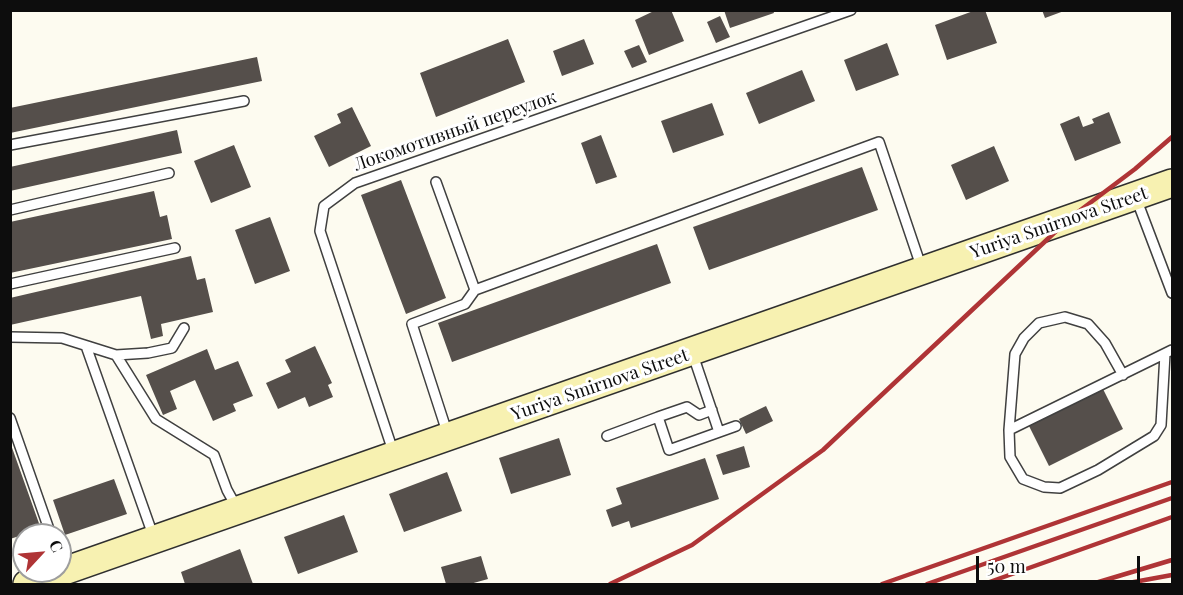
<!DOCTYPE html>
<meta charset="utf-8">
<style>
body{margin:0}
#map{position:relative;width:1183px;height:595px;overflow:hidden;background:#fdfbf0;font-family:"Playfair Display",serif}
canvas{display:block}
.frame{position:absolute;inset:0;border:12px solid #0d0d0d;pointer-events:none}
.north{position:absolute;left:12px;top:523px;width:60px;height:60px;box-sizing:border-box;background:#fff;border:2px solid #9e9e9e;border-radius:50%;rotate:64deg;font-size:16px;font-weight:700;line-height:24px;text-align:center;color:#0d0d0d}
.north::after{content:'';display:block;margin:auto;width:21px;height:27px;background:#af3436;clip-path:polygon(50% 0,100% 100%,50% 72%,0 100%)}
.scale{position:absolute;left:976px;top:556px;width:164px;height:27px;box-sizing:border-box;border:3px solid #0d0d0d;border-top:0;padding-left:8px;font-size:18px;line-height:21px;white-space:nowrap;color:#0d0d0d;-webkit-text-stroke:4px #fff;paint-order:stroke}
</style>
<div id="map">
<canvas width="1183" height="595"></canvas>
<div class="frame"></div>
<div class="north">С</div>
<div class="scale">50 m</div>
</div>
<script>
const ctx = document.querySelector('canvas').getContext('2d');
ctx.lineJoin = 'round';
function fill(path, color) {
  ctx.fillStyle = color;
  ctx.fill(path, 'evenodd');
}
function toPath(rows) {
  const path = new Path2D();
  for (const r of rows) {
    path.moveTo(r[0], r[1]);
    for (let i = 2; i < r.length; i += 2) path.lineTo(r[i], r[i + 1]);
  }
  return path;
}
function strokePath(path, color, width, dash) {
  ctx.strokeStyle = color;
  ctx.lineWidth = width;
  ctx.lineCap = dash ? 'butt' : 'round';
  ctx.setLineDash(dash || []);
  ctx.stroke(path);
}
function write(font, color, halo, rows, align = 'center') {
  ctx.font = font + ' "Playfair Display",serif';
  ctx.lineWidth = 6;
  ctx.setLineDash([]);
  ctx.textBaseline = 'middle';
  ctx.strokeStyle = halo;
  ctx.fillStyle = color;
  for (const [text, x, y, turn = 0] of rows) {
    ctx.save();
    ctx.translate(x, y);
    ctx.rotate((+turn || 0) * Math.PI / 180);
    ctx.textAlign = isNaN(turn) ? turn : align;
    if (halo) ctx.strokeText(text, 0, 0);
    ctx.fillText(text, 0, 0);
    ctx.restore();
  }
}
fill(toPath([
 [656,10,671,10,684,41,649,55,635,20],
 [724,10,773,10,774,13,730,28],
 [976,10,985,10,997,43,947,60,935,25],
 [1042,10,1063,10,1064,11,1045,18],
 [720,16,730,37,716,43,707,22],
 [508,39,525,82,436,117,420,73],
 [584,39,594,64,562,76,553,51],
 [887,43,899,75,856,91,844,60],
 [639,45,647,62,632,68,624,51],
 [257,57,262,81,10,133,10,108],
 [802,70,815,101,759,124,746,93],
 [712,103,724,135,673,153,661,121],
 [352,107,371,146,329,167,314,136,341,123,337,114],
 [1109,112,1121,143,1075,161,1060,124,1079,116,1083,127,1094,123,1092,119],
 [177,130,182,153,10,191,10,167],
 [601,135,617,177,596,184,581,143],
 [234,145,251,187,211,203,194,161],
 [994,146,1009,181,966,200,951,165],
 [862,167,878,210,709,270,693,227],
 [401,180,446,298,406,314,361,195],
 [154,191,160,217,167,215,172,239,10,273,10,222],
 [270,217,290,271,255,284,235,230],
 [657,244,671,283,452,362,438,323],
 [191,256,197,280,205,278,213,312,161,324,163,336,151,339,141,296,10,325,10,298],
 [315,346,332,383,328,385,333,397,309,407,305,397,278,409,266,383,291,372,285,360],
 [207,349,215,370,238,361,253,396,233,404,236,411,213,421,195,380,170,391,177,409,163,415,146,375],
 [1103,389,1123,429,1049,466,1029,426],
 [766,406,773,421,746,434,739,419],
 [559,438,571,475,511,494,499,458],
 [10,442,41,529,10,539],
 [744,446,750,467,723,475,716,455],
 [705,458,719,499,631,528,629,521,612,527,606,510,622,504,616,488],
 [447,472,462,511,404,532,389,494],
 [114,479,127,514,65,535,53,500],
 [344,515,358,552,298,574,284,537],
 [240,549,253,584,185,584,181,572],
 [481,556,488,579,470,584,446,584,441,567]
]), '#554f4b');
const service = toPath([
 [10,145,244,101],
 [436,182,475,290,879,142,922,269],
 [1136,198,1172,293],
 [10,210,169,173],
 [10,284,175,248],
 [10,337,62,338,116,355,156,419,214,455,227,490,237,508],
 [86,346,154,538],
 [116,355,148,353,172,348,184,328],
 [693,355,719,432],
 [1123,375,1105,343,1088,324,1065,317,1039,323,1024,338,1015,354,1009,430,1010,457,1023,479,1044,487,1060,488,1098,470,1154,436,1161,425,1165,354],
 [712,410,699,415,687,407,658,417,669,450,736,426],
 [10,418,51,535],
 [1009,430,1172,350],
 [448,435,412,324,465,304,475,290],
 [607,436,658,417],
 [394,454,320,231,324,206,355,183,851,10]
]);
const secondary = toPath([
 [27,584,1172,183]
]);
strokePath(service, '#404040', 12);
strokePath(secondary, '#2f2f2f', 30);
strokePath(service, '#fff', 9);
strokePath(secondary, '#f7f1b1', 27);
strokePath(toPath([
 [610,584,692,545,823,450,1070,218,1135,169,1172,137],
 [882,584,1172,482],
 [927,584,1172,498],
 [984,584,1172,517],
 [1092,584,1172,560],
 [1123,584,1172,575]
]), '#af3436', 4.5);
write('18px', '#0d0d0d', '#fff', [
 ["Локомотивный переулок",455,131,-19],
 ["Yuriya Smirnova Street",1059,223,-19],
 ["Yuriya Smirnova Street",600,385,-19]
]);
</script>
